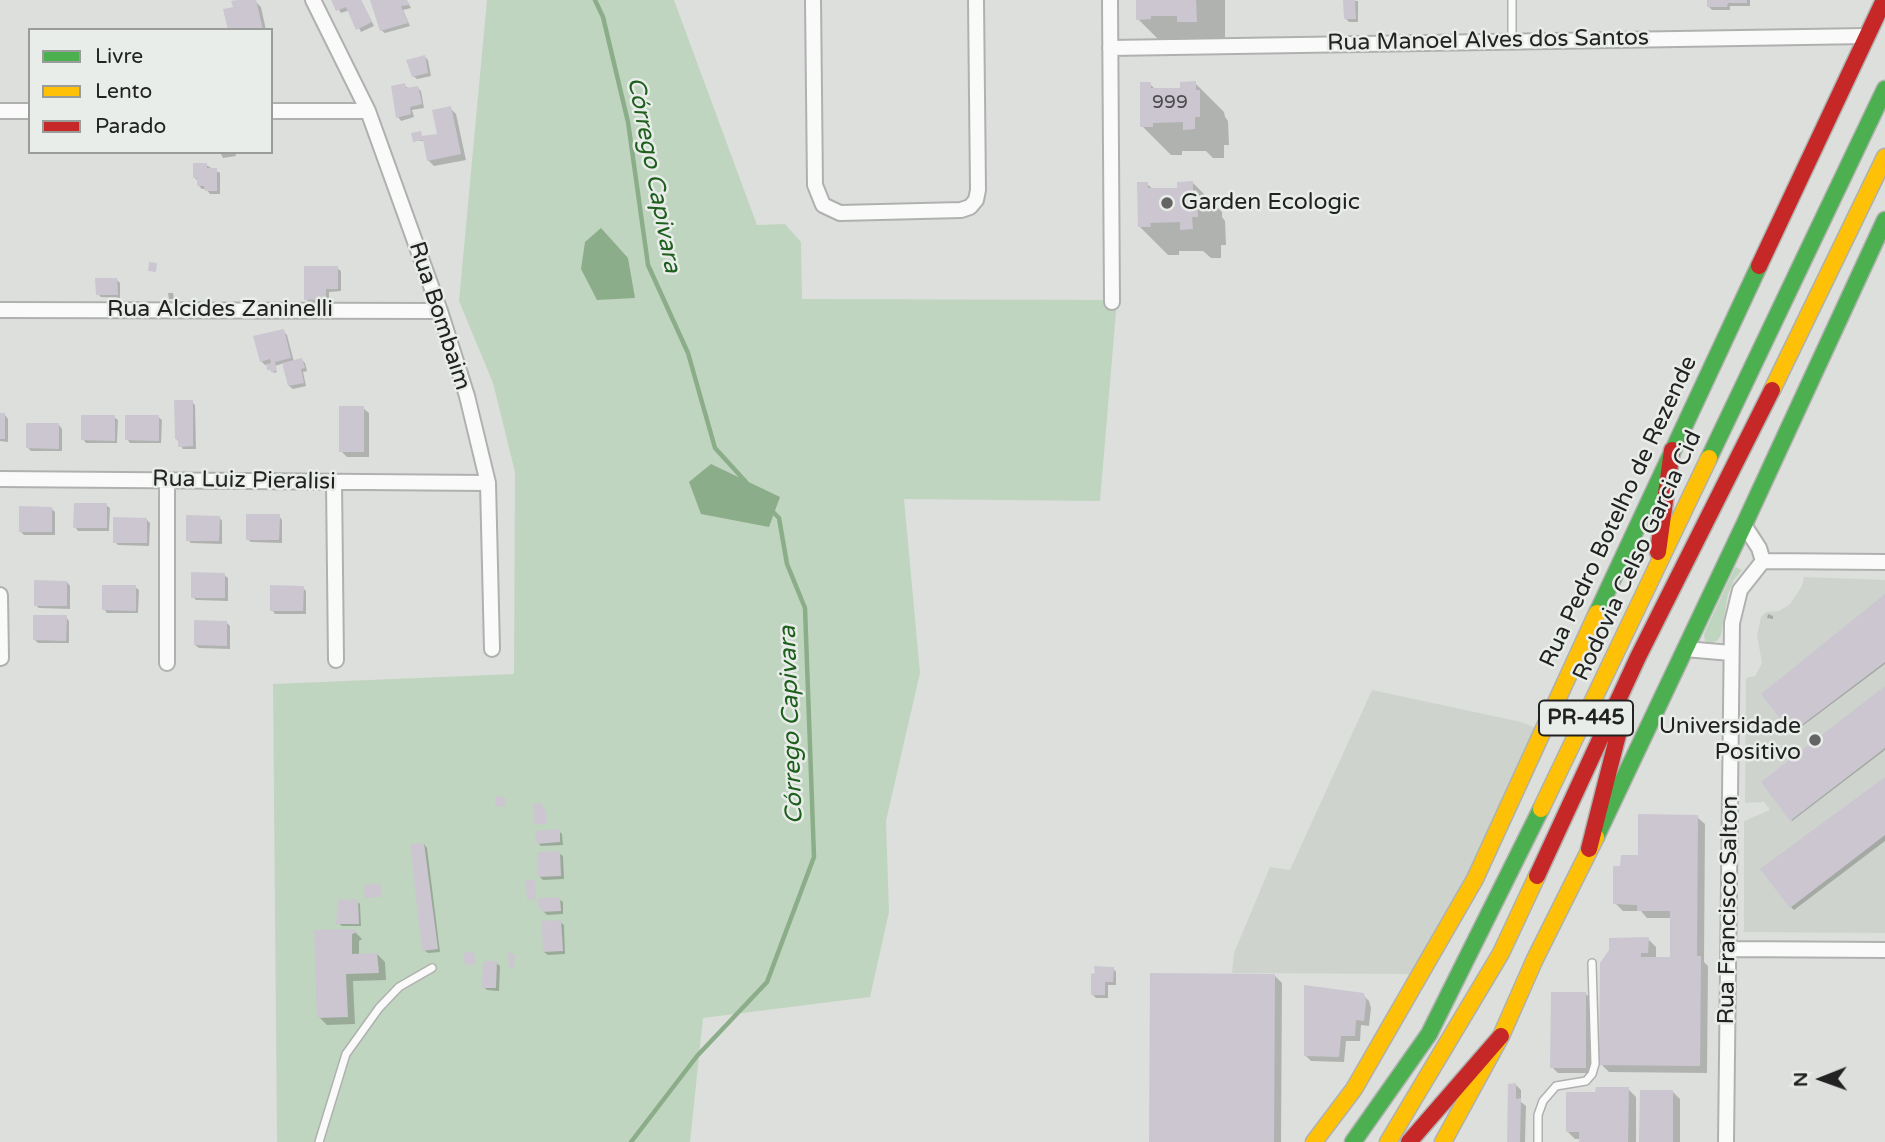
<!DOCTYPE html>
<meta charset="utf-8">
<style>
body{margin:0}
#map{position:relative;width:1885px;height:1142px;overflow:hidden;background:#dddfdd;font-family:"Varela Round",sans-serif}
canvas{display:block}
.legend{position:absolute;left:28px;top:28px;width:245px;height:126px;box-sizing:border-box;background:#e9ede9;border:2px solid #999c99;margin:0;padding:9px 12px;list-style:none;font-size:21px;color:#212221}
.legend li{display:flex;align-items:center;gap:14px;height:35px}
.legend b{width:35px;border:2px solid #999c99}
.north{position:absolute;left:1787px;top:1044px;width:70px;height:70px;-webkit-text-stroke:5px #e9ede9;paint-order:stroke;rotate:269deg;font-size:19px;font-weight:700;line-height:28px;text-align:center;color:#212221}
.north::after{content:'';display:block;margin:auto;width:24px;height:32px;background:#212221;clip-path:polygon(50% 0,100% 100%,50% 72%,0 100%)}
</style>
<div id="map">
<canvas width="1885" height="1142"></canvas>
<ul class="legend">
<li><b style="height:9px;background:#4caf50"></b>Livre</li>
<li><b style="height:9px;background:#ffc107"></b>Lento</li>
<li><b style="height:9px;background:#c62828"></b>Parado</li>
</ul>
<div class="north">N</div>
</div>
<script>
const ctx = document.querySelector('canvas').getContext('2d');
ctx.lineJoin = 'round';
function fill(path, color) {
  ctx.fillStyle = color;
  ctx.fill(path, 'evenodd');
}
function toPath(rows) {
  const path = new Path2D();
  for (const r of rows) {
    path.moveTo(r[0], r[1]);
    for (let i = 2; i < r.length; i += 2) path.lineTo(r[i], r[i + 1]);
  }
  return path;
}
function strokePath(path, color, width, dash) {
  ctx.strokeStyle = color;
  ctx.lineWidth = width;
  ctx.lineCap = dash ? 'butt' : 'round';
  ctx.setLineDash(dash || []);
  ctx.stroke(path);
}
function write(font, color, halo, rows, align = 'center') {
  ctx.font = font + ' "Varela Round",sans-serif';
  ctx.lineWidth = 5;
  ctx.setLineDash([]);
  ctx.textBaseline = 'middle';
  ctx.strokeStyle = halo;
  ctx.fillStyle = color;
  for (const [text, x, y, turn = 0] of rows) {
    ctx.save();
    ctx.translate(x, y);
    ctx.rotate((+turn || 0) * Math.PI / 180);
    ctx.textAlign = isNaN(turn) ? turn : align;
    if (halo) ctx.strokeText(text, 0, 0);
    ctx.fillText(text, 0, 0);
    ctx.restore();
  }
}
fill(toPath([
 [1804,577,1885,580,1885,933,1744,932,1744,821,1770,810,1764,802,1745,803,1746,678,1755,676,1762,663,1757,635,1761,617,1766,612,1779,611,1790,604,1802,586],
 [1372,690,1521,722,1538,729,1420,974,1232,973,1234,953,1270,867,1290,870]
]), '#ced4cd');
fill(toPath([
 [487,0,674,0,757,225,785,224,801,242,802,299,1117,300,1100,501,904,499,920,673,886,821,889,912,870,997,703,1018,690,1142,277,1142,273,684,514,674,515,472,493,383,459,301],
 [1735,567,1742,570,1734,580,1728,594,1721,635,1717,641,1709,643,1705,641,1704,634]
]), '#c0d5bf');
fill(toPath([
 [601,228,628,258,635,298,597,300,581,269,585,242],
 [711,464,780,497,769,527,701,514,689,482]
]), '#8cad8a');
fill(toPath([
 [246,0,255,1,261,7,266,30,230,30,235,8],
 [333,0,361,0,374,26,361,32,350,10,341,13],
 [372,0,406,0,411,8,403,10,410,26,385,33,381,30],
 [1138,0,1225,0,1225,50,1167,48,1138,19],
 [1345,0,1358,1,1358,22,1349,22,1345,18],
 [1708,0,1750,0,1750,6,1730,6,1730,10,1712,10,1708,6],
 [424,56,428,60,431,76,417,79,413,76],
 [1195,83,1224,112,1225,117,1228,121,1229,145,1224,145,1224,158,1213,158,1206,151,1182,151,1182,155,1171,155,1142,126,1150,84,1156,90,1181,89],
 [404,85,408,88,418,88,421,91,424,108,412,110,414,117,401,121,398,117],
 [450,108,456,114,466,160,434,166,428,160,424,141,415,141,439,135],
 [220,152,235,152,236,156,223,158],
 [206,165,220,173,220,194,210,194,206,189,202,189,198,185,198,181,195,178],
 [1193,183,1222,212,1222,217,1225,221,1226,245,1221,245,1221,258,1211,258,1203,251,1179,251,1179,255,1168,255,1139,226,1147,184,1154,190,1179,190],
 [337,268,341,271,341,291,329,292,329,302,309,303,306,299],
 [116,279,120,283,120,298,101,297,98,294],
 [168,293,173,293,174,299,169,299],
 [283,331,287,335,294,362,302,360,305,363,307,371,303,372,306,386,293,389,289,386,284,363,275,366,277,372,274,373,269,369,268,364,265,365,261,361],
 [192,402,195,405,196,449,183,449,176,438],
 [363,408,369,413,369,457,347,457,341,451],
 [0,415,5,415,8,419,8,442,0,441],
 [114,417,118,420,117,443,86,443,83,439],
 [158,417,162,420,161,443,130,443,127,439],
 [59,425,62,429,62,451,31,451,28,448],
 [106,505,110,508,109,531,78,531,75,527],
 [52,509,55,512,55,535,24,535,20,531],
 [279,516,282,520,282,543,251,542,247,539],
 [219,517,222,521,222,544,191,543,188,540],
 [146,519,150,523,149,546,118,545,115,542],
 [224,575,228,578,228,601,196,600,193,597],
 [67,582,70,586,70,609,39,608,35,605],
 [135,587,139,590,138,613,107,613,104,609],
 [303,588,306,591,306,614,275,614,272,610],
 [1885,596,1885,664,1793,733,1764,694],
 [1768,614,1773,616,1773,619,1767,618],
 [66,617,69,621,69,643,38,643,34,639],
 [226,622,230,626,230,649,199,648,195,645],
 [1885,688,1885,750,1792,821,1764,782],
 [1885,779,1885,841,1794,910,1791,907],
 [1697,817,1705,824,1704,962,1708,966,1707,1073,1609,1072,1601,1064,1601,964,1648,939,1656,947,1656,958,1672,959,1672,918,1647,918,1641,911,1623,911,1615,903,1622,868],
 [559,831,562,834,563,845,541,846,538,843],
 [424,844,427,848,440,952,428,953,424,950],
 [559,853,563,856,564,879,543,880,540,877],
 [559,899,563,902,563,914,547,915,543,911],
 [357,901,360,904,361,926,342,926,338,923],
 [560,922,564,925,565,954,548,955,544,952],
 [354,931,362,939,359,941,359,955,377,954,385,962,386,980,353,981,355,1024,327,1025,319,1017,316,932],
 [496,963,500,966,499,991,487,990,484,987],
 [1113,968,1116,972,1116,985,1108,985,1108,998,1096,998,1092,994],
 [1275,976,1282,983,1281,1142,1151,1142],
 [1586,994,1591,1000,1590,1073,1558,1073,1552,1067],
 [1363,995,1369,1001,1371,1008,1369,1026,1361,1025,1360,1041,1346,1041,1344,1062,1311,1061,1305,1055],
 [1516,1085,1521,1090,1521,1102,1526,1106,1525,1142,1509,1142],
 [1628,1089,1636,1097,1636,1142,1580,1142,1580,1139,1575,1139,1567,1131,1597,1094],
 [1673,1092,1680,1099,1680,1142,1641,1142]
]), '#0003');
strokePath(toPath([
 [595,0,603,17,628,122,648,265,688,353,715,448,746,482],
 [631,1142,697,1056,767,982,814,857,805,608,787,564,779,518,771,510]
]), '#8cad8a', 4.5);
fill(toPath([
 [238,0,256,0,263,30,228,30,223,9,233,7,231,1],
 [331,0,361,0,372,22,356,30,346,7,336,11],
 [370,0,407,0,410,5,401,6,408,23,380,31],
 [1136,0,1196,0,1197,22,1177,22,1177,16,1151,16,1151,19,1136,20],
 [1343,0,1355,0,1356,19,1344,19],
 [1707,0,1747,0,1747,3,1728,3,1727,7,1707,7],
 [425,55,428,73,412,77,406,60],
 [1196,81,1196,90,1200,90,1200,117,1195,117,1195,129,1183,130,1183,122,1153,123,1153,127,1140,127,1140,82,1151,82,1151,88,1180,88,1180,82],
 [405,83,406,88,418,86,422,104,410,107,411,114,396,118,391,86],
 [451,106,461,154,427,161,423,140,413,142,411,133,421,131,422,136,437,134,432,110],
 [193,163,207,163,207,168,217,168,217,191,205,191,204,186,197,186,197,178,193,178],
 [1193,181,1193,190,1197,190,1198,217,1192,217,1193,229,1180,230,1180,222,1150,223,1151,227,1138,227,1137,182,1148,182,1148,188,1177,188,1177,182],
 [149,262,157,263,156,272,148,271],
 [304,266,338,266,338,289,326,289,326,299,304,300],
 [95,278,117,278,118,295,96,295],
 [284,329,291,358,275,362,277,371,271,372,270,370,267,370,266,364,271,363,270,359,260,362,253,336],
 [302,358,305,368,301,369,304,383,288,386,282,363],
 [174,400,193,400,193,446,178,447,178,439,175,439],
 [339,406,364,406,364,452,339,452],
 [0,413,5,413,5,439,0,439],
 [81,415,115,415,115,441,81,440],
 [125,415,159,415,159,441,125,440],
 [26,423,59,423,59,449,26,448],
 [74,503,107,503,107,528,73,528],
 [19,506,52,507,52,532,19,532],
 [246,514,280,514,279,540,246,540],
 [186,515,220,516,219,541,186,541],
 [113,517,147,518,147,543,113,543],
 [191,572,225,573,225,598,191,598],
 [34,580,67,581,67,606,34,606],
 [102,585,136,585,136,611,102,610],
 [270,585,304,586,303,611,270,611],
 [1885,594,1885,662,1791,733,1761,694],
 [33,615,67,615,66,641,33,640],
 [194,620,227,621,227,646,194,645],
 [1885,686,1885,748,1790,821,1761,782],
 [1885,777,1885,835,1790,908,1760,869],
 [496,796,506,798,505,807,495,806],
 [533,803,542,803,543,809,546,809,547,824,534,824],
 [1638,814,1698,815,1697,956,1701,956,1700,1066,1599,1065,1600,963,1609,950,1609,938,1649,937,1648,953,1641,953,1641,957,1670,957,1670,911,1637,911,1637,905,1613,904,1613,866,1620,866,1621,855,1638,855],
 [560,829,560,842,536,844,535,831],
 [424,843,438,949,422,951,410,844],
 [560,851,561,876,538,877,537,852],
 [525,880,535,880,536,899,527,900],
 [381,884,381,897,365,898,364,885],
 [560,897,561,911,542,912,541,907,538,907,538,898],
 [358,899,359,924,336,924,338,900],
 [561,920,563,951,543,952,541,921],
 [355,929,355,933,352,934,352,954,377,953,379,973,346,974,348,1017,317,1018,314,930],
 [474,951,476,964,465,965,463,953],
 [508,953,515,954,514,968,509,968],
 [483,961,497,961,496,988,482,988],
 [1094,966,1114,967,1113,982,1105,982,1105,995,1091,995,1091,974,1095,973],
 [1150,973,1275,974,1274,1142,1149,1142],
 [1304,985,1364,993,1366,1001,1364,1021,1356,1020,1355,1036,1341,1036,1339,1057,1304,1056],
 [1551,992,1586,992,1586,1068,1550,1068],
 [1516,1083,1516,1099,1521,1098,1520,1142,1507,1142,1508,1084],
 [1596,1087,1629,1087,1628,1142,1579,1142,1579,1132,1566,1132,1566,1092,1595,1092],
 [1640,1090,1673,1090,1673,1142,1639,1142]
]), '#cbc6d0');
const lane = toPath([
 [1512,40,1512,0],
 [319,1142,346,1054,379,1008,399,987,432,968],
 [1538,1142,1538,1115,1543,1101,1556,1086,1586,1081,1592,1074,1595,1064,1592,963]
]);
const street = toPath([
 [313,0,368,111,440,311,467,396,488,483,492,649],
 [813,0,815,185,823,205,840,213,961,210,970,207,976,200,978,190,976,0],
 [1110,0,1112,302],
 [1110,48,1867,36],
 [0,111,30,111],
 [271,111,368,111],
 [0,310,440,311],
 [0,479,488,483],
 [334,482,336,660],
 [1744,525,1759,548,1763,561],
 [1763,561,1885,562],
 [0,595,1,658],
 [1685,649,1731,653],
 [167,663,167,480],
 [1729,949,1885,950],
 [1726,1142,1732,623,1740,590,1763,561]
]);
const fast = toPath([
 [1709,458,1885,89],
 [1597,613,1759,266],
 [1596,837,1744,525,1885,220],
 [1353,1142,1429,1034,1541,809]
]);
const slow = toPath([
 [1772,390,1885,157],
 [1541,809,1709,458],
 [1314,1142,1354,1089,1475,879,1597,613],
 [1388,1142,1501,953,1537,876],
 [1443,1142,1501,1036,1535,959,1596,837]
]);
const jam = toPath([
 [1759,266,1884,0],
 [1658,552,1672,450],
 [1589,849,1622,719],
 [1537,876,1638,657,1772,390],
 [1409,1142,1501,1036]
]);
strokePath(lane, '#afb1af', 10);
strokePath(street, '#afb1af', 18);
strokePath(fast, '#afb1af', 19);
strokePath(slow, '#afb1af', 19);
strokePath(jam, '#afb1af', 19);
strokePath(lane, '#fafafa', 7);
strokePath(street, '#fafafa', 14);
strokePath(fast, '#4caf50', 16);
strokePath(slow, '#ffc107', 16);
strokePath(jam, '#c62828', 16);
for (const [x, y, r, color] of [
 [1167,203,7,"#636463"],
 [1815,740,7,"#636463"]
]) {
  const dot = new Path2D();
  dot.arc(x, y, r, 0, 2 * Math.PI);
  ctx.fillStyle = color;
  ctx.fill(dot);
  strokePath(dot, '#e9ede9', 2.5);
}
write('19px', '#4c4b4d', null, [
 ["999",1170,103]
]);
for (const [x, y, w] of [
 [1586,718,94]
]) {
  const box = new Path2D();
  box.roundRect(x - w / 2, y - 17.5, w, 35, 5);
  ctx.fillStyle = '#e9ede9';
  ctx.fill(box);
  strokePath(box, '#212221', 2);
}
write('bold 21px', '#212221', null, [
 ["PR-445",1586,718]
]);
write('23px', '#212221', '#e9ede9', [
 ["Rua Manoel Alves dos Santos",1488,41,-1],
 ["Rua Alcides Zaninelli",220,310],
 ["Rua Bombaim",439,316,72],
 ["Rua Luiz Pieralisi",244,481,1],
 ["Rua Pedro Botelho de Rezende",1619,512,-65],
 ["Rodovia Celso Garcia Cid",1638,556,-65],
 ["Rua Francisco Salton",1729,910,-89]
]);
write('23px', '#212221', '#e9ede9', [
 ["Garden Ecologic",1181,203],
 ["Universidade",1801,727,"right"],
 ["Positivo",1801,753,"right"]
], 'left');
write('italic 24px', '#1f5f1e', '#e9ede9', [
 ["Córrego Capivara",653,175,79],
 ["Córrego Capivara",792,725,-92]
]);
</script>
